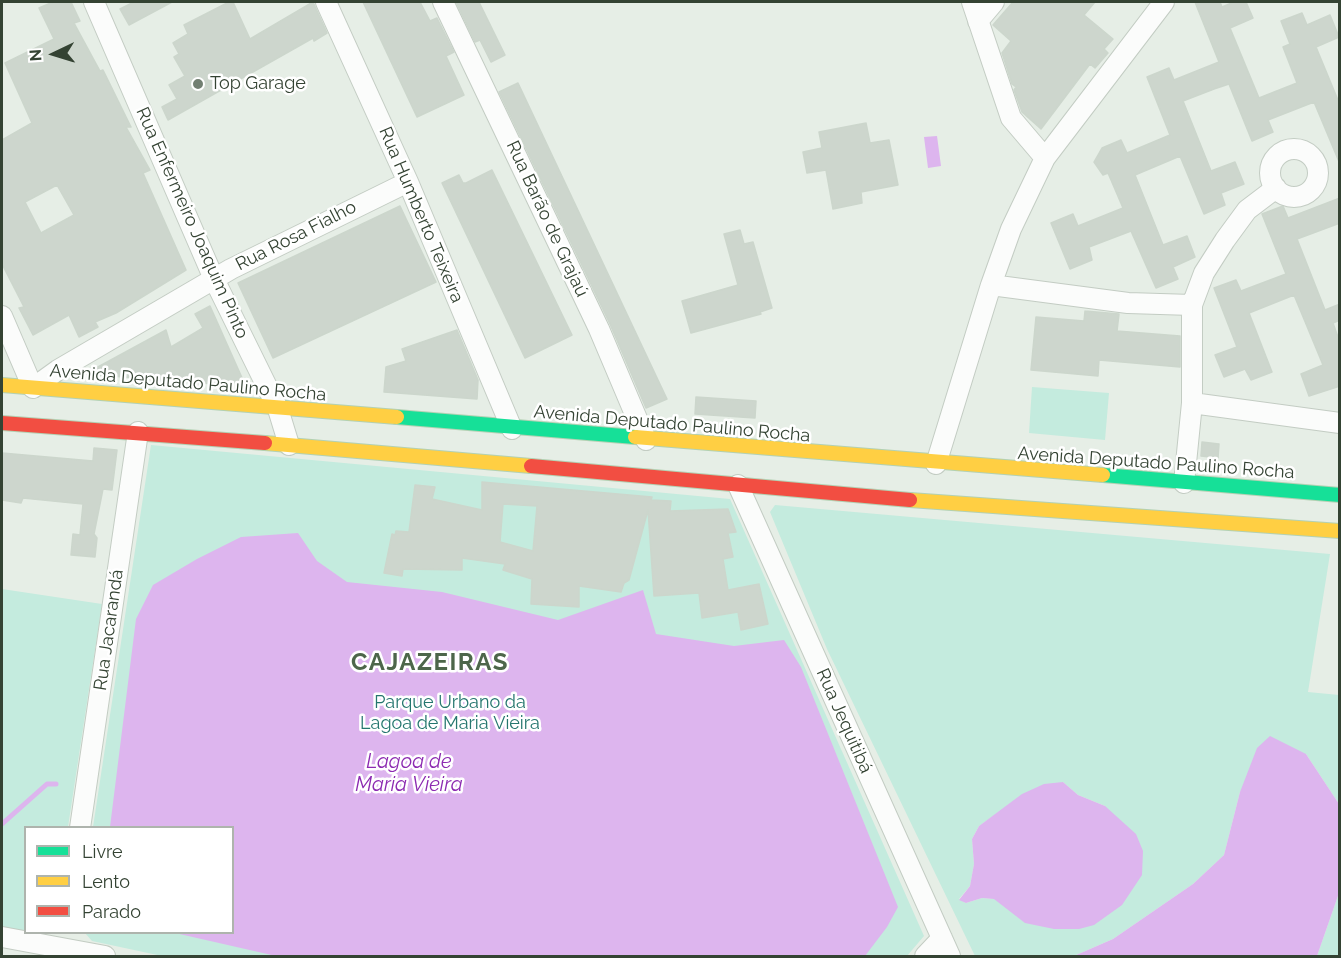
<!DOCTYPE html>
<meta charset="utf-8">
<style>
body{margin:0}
#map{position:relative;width:1341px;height:958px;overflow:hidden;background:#e6eee6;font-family:Raleway,sans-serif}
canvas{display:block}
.frame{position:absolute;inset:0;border:3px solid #344333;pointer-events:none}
.legend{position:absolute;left:24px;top:826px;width:210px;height:108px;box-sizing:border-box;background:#fff;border:2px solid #aeb4ad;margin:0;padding:8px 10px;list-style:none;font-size:18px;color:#344333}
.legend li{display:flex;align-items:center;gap:12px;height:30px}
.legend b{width:30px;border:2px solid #aeb4ad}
.north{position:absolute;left:24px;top:24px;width:60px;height:60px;-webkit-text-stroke:4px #fff;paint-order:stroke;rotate:266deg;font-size:16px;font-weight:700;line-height:24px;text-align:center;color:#344333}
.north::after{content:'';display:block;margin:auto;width:21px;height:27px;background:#344333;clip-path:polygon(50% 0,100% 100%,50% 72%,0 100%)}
</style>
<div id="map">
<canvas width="1341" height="958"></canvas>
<div class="frame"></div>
<ul class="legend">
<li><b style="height:8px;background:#16e098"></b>Livre</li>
<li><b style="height:8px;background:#ffcf43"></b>Lento</li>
<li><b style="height:8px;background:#f24e42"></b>Parado</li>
</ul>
<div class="north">N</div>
</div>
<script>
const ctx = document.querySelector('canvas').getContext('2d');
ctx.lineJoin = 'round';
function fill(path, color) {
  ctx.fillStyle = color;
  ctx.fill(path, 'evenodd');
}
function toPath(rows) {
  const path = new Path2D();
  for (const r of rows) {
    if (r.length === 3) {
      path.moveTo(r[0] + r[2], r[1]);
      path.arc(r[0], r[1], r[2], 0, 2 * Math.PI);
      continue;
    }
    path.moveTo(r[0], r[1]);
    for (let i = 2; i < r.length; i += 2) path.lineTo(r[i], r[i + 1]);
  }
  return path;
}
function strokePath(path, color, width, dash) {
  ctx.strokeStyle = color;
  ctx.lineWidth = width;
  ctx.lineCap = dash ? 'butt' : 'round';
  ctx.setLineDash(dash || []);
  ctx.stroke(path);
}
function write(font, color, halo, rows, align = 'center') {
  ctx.font = font + ' Raleway,sans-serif';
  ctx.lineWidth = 5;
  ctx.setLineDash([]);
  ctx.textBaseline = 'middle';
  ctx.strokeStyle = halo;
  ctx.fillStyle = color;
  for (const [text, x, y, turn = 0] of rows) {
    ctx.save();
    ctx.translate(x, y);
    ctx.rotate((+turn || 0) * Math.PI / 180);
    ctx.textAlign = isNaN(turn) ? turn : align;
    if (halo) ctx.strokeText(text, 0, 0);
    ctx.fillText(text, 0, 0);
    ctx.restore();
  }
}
fill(toPath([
 [1032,387,1109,393,1105,440,1029,433],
 [151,445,730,499,924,936,907,956,162,956,92,941,85,933,232,932,232,828,93,827],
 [775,505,1330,554,1308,692,1339,695,1339,804,1306,754,1240,792,1224,855,1193,884,1113,939,1074,956,975,956,827,649,770,512],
 [1063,782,1078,795,1105,806,995,899,982,898,966,903,959,899,970,886,974,864,972,839,979,826,999,812],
 [2,589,102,604,68,827,26,828,26,932,47,933,43,936,2,929],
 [1339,893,1339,956,1317,956]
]), '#c4ebde');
fill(toPath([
 [937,136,941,166,928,168,924,137],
 [298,533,317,561,347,582,442,592,558,620,643,590,656,634,734,646,784,640,801,667,898,907,887,927,865,956,276,956,175,933,232,932,232,828,110,827,136,619,153,585,197,559,241,537],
 [1270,736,1306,754,1339,804,1339,893,1317,956,1074,956,1113,939,1193,884,1224,855,1240,792,1257,748],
 [1063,782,1078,795,1105,806,1136,834,1143,851,1142,875,1122,905,1094,925,1079,929,1054,929,1025,923,994,899,982,898,966,903,959,900,970,886,974,864,972,839,979,826,1022,794,1044,784]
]), '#ddb5ee');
strokePath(toPath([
 [2,824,47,784,56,784]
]), '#ddb5ee', 5);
const building = toPath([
 [53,2,71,2,80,21,74,23,100,71,103,70,131,127,126,127,150,170,143,173,186,270,116,313,95,322,98,327,79,337,69,315,33,335,19,308,24,307,2,264,2,140,32,123,5,63,54,39,39,8,53,2],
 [57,185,74,215,41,233,25,202,57,185],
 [134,2,172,2,129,25,120,9,134,2],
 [229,2,233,2,250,39,313,2,327,33,314,41,313,38,168,120,162,107,177,99,169,85,185,76,174,57,179,54,173,43,188,34,184,25,229,2],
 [363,2,420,2,430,21,437,18,454,52,446,56,464,95,417,117,363,2],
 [456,2,479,2,505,55,491,62,480,40,475,42,456,2],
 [1013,2,1095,2,1084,15,1113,39,1104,49,1108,53,1095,68,1090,64,1041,129,1022,112,1014,90,1016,87,1012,84,1002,53,1011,41,993,25,1013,2],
 [1195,2,1220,2,1222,7,1234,2,1246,2,1253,18,1230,28,1259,98,1297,83,1283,47,1290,44,1281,21,1302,13,1307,25,1330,15,1339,37,1316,47,1340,105,1340,164,1314,102,1268,120,1273,132,1252,141,1229,84,1214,89,1183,101,1211,171,1235,162,1244,184,1221,193,1225,205,1204,214,1180,156,1135,175,1163,245,1187,236,1195,257,1173,267,1178,279,1156,288,1131,231,1089,247,1092,260,1070,269,1051,223,1073,214,1078,226,1123,208,1108,173,1103,175,1094,162,1102,148,1121,140,1127,153,1170,135,1147,77,1169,68,1174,80,1219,62,1195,2],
 [518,83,667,399,646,408,610,324,499,92,518,83],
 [866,123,870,143,889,140,898,185,861,192,862,203,833,209,826,170,807,173,803,152,822,148,819,132,866,123],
 [492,170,572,335,525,358,442,183,459,175,463,183,466,183,492,170],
 [1340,198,1340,223,1297,239,1325,310,1340,304,1340,320,1333,323,1340,343,1340,386,1309,396,1301,374,1323,365,1294,295,1249,313,1272,372,1251,380,1245,369,1224,377,1215,355,1237,347,1214,288,1236,280,1241,291,1286,274,1262,214,1283,206,1288,218,1340,198],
 [400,206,436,282,273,358,238,283,400,206],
 [740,230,744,244,753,242,772,308,760,312,761,314,691,333,682,301,738,285,724,234,740,230],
 [210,306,243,380,227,385,85,374,166,330,171,347,203,328,195,314,210,306],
 [1085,311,1119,314,1117,331,1180,336,1180,367,1099,360,1098,376,1031,370,1036,317,1084,321,1085,311],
 [457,330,478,380,477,399,384,392,386,367,406,361,402,349,457,330],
 [696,397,756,401,755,418,695,414,696,397],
 [1202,442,1219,444,1218,458,1201,456,1202,442],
 [94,448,117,450,112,490,103,489,94,534,97,538,95,557,71,555,73,534,80,535,83,504,23,498,21,503,2,500,2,453,93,461,94,448],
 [482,482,652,497,651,500,671,501,670,511,728,509,736,532,728,533,733,557,723,559,728,590,759,584,768,624,741,630,738,612,702,618,699,593,654,596,648,510,629,580,624,583,621,592,579,586,579,607,531,604,532,579,503,570,505,564,462,558,462,570,403,569,402,576,384,573,392,534,395,535,396,531,409,532,415,485,435,487,432,499,482,510,482,482],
 [503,504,537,506,533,551,500,542,503,504]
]);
fill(building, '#cdd6cd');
strokePath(building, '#ccd6cc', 1.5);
const street = toPath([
 [94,2,214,279,278,409,289,445],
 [326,2,408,182,512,429],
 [443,2,599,329,646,440],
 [972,2,1011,118,1045,158],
 [978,21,994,2],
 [1294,173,24],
 [991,285,1128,303,1192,305,1192,403,1184,483],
 [1192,305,1204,273,1225,240,1247,210,1276,188],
 [2,316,33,388,58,370,231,269,408,182],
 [1192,403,1340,423],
 [936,464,991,285,1011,229,1045,158,1164,2],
 [738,485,950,956],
 [80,828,138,432],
 [2,937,105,956],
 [925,956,942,938]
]);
const fast = toPath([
 [397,417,635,437],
 [1103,475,1340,495]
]);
const slow = toPath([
 [2,385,397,417],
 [635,437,1103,475],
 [265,443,531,466],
 [910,500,1340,531]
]);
const jam = toPath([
 [2,423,265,443],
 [531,466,910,500]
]);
strokePath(street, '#c3ccc3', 22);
strokePath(fast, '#b3d1b3', 16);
strokePath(slow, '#b3d1b3', 16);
strokePath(jam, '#b3d1b3', 16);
strokePath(street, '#fbfcfb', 20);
strokePath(fast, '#16e098', 14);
strokePath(slow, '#ffcf43', 14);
strokePath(jam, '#f24e42', 14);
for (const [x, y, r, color] of [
 [198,84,6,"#727f72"]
]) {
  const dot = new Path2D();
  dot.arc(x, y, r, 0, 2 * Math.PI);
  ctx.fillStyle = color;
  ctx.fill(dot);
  strokePath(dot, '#fff', 2);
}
write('18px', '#344333', '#fff', [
 ["Top Garage",210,84]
], 'left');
write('18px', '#344333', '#fff', [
 ["Rua Humberto Teixeira",421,215,67],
 ["Rua Barão de Grajaú",547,219,65],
 ["Rua Enfermeiro Joaquim Pinto",192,223,66],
 ["Rua Rosa Fialho",296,236,-27],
 ["Avenida Deputado Paulino Rocha",188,383,5],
 ["Avenida Deputado Paulino Rocha",672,424,5],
 ["Avenida Deputado Paulino Rocha",1156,463,4],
 ["Rua Jacarandá",109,630,-82],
 ["Rua Jequitibá",844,721,66]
]);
write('18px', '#25766f', '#fff', [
 ["Parque Urbano da",450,703],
 ["Lagoa de Maria Vieira",450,724]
]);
write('italic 20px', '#8c2ab1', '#fff', [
 ["Lagoa de",409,762],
 ["Maria Vieira",409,785]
]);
ctx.letterSpacing = '1.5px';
write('bold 24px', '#4d664a', '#fff', [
 ["CAJAZEIRAS",430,663]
]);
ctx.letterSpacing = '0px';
</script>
